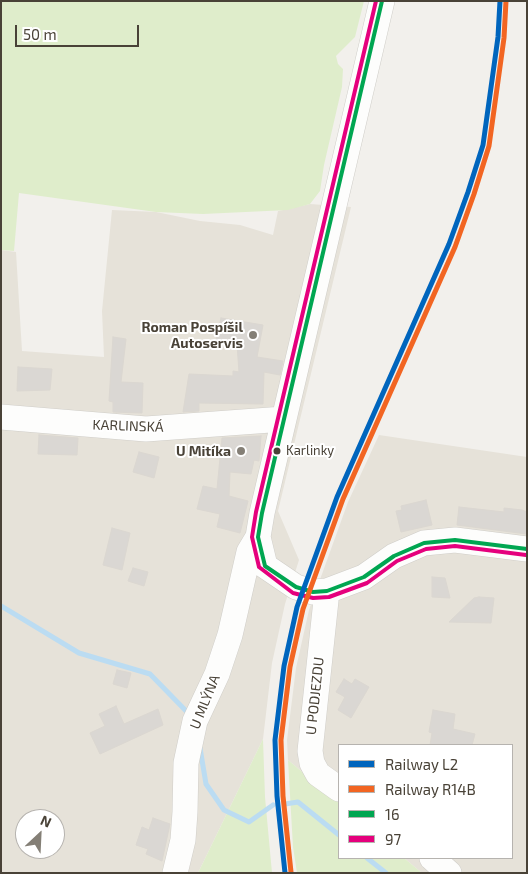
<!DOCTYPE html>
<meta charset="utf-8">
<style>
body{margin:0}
#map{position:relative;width:528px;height:874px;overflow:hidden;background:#f2f0ec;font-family:"Exo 2",sans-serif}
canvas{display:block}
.frame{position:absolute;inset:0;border:2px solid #494237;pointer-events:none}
.legend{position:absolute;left:338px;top:744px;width:175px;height:115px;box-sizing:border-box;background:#fff;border:1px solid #b6b3af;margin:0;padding:6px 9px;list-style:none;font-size:15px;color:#494237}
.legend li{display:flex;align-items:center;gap:10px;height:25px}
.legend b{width:25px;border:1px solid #b6b3af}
.north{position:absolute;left:15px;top:809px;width:50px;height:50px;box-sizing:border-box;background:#fff;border:1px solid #b6b3af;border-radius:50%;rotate:25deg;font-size:14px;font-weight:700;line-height:20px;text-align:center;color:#494237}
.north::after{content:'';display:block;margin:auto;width:18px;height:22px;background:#847f76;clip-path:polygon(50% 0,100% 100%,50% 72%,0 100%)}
.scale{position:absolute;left:15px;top:25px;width:124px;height:22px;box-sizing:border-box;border:2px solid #494237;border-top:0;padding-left:6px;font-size:15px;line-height:18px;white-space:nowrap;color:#494237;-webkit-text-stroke:4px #fff;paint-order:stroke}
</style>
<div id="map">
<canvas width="528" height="874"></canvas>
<div class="frame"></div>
<ul class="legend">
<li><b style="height:6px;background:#0065bd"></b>Railway L2</li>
<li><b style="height:6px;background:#f26522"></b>Railway R14B</li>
<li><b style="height:6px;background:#00a651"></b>16</li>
<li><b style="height:6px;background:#e5007d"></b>97</li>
</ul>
<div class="north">N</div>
<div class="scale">50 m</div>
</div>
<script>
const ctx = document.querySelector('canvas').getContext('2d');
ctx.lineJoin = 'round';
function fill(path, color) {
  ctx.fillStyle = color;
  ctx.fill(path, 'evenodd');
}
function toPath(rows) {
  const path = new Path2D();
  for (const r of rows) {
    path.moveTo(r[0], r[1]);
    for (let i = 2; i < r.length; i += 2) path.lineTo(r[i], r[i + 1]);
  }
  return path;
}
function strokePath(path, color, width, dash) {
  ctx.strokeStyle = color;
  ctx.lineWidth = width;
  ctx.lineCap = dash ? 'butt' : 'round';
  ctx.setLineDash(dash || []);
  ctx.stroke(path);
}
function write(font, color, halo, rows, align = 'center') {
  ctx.font = font + ' "Exo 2",sans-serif';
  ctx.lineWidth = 4;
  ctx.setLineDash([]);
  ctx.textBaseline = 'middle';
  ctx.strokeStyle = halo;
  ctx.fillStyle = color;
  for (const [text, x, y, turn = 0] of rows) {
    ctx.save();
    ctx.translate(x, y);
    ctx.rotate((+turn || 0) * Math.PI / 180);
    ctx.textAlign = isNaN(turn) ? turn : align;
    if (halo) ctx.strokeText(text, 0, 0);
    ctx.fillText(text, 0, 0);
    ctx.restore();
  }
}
fill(toPath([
 [310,204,351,207,278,511,299,560,285,604,272,663,263,739,198,873,1,873,1,250,16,252,22,351,104,357,102,311,112,210,156,212,200,221,240,225,273,235,278,211],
 [25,819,55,819,55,849,25,849],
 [379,435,527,457,527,873,422,873,404,858,512,858,512,745,339,745,339,803,288,760,287,740,296,668,309,610,348,502]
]), '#e6e2d9');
fill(toPath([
 [1,1,364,1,355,37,336,56,338,64,343,69,342,87,324,165,320,191,310,204,288,210,203,214,156,212,19,193,14,251,1,250],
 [263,739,265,797,272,873,198,873],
 [288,760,339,803,339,858,404,858,422,873,297,873,293,847]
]), '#dfedcb');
strokePath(toPath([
 [1,606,79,653,150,674,190,715],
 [200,748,206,784,224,810,249,822,273,805],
 [285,804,298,802,339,835],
 [367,858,386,873]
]), '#bbdcf2', 5);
const building = toPath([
 [221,318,263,325,257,357,283,361,280,375,264,372,263,404,199,403,199,411,183,412,189,374,233,376,233,371,239,372,237,344,216,340,221,318],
 [113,337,126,339,121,382,143,383,142,413,113,412,113,402,109,401,113,337],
 [18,367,52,369,50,390,17,391,18,367],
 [39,435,78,438,77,455,38,454,39,435],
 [261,436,259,461,254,460,251,474,230,472,229,496,248,501,240,533,217,527,220,514,197,509,203,486,217,489,222,438,261,436],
 [139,452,159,457,154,478,133,472,139,452],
 [426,500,432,525,401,532,396,511,402,510,401,506,426,500],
 [459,507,504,512,504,508,522,510,527,512,527,534,457,525,459,507],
 [112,528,130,533,122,570,103,565,112,528],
 [133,568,148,572,144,586,128,581,133,568],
 [432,577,445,578,450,598,432,597,432,577],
 [479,597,494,598,491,623,449,622,474,598,479,597],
 [117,670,131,673,127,688,113,684,117,670],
 [344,679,352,684,355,679,369,687,351,718,338,710,345,697,336,692,344,679],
 [116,706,124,724,158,709,163,725,100,754,90,733,105,726,99,714,116,706],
 [433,710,455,714,453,729,475,734,472,745,430,745,432,733,429,732,433,710],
 [153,818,170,824,162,861,146,854,148,849,136,845,142,827,149,830,153,818]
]);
fill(building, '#dad7d3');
strokePath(building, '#dbd7d1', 1);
const minor = toPath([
 [382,1,262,513,258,537,265,566,296,587,313,592,327,591,364,577,394,556,424,543,455,540,527,549],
 [1,417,146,429,284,419],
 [327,591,310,751,312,763,318,774,339,789],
 [432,858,449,873],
 [175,873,183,840,185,812,186,763,195,721,217,674,230,635,249,552,258,537]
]);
strokePath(minor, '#d0cec9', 26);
strokePath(minor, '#fdfdfc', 25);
strokePath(toPath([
 [382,1,262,513,258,537,265,566,296,587,313,592,327,591,364,577,394,556,424,543,455,540,527,549]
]), '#00a651', 4);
strokePath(toPath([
 [376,1,256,512,252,537,259,567,293,593,313,598,329,597,367,583,397,561,426,549,455,546,526,555]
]), '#e5007d', 4);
strokePath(toPath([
 [285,873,277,796,275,740,284,666,297,607,337,497,449,244,468,192,483,145,498,37,500,1]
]), '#0065bd', 5);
strokePath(toPath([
 [291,872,283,796,281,740,290,667,303,609,343,499,455,247,474,194,489,146,504,38,506,1]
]), '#f26522', 5);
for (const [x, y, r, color] of [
 [253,335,5,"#847f76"],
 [241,451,5,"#847f76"],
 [277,451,4.5,"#494237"]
]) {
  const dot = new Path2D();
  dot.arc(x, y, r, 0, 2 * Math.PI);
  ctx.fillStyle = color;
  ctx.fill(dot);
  strokePath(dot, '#fff', 2);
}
write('13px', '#494237', '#fff', [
 ["Karlinky",286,451]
], 'left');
write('bold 14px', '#494237', '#fff', [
 ["Roman Pospíšil",243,327],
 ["Autoservis",243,343],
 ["U Mitíka",231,451]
], 'right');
write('14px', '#494237', '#fff', [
 ["KARLINSKÁ",128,426,2],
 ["U PODJEZDU",315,696,-84],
 ["U MLÝNA",205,702,-68]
]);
</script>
